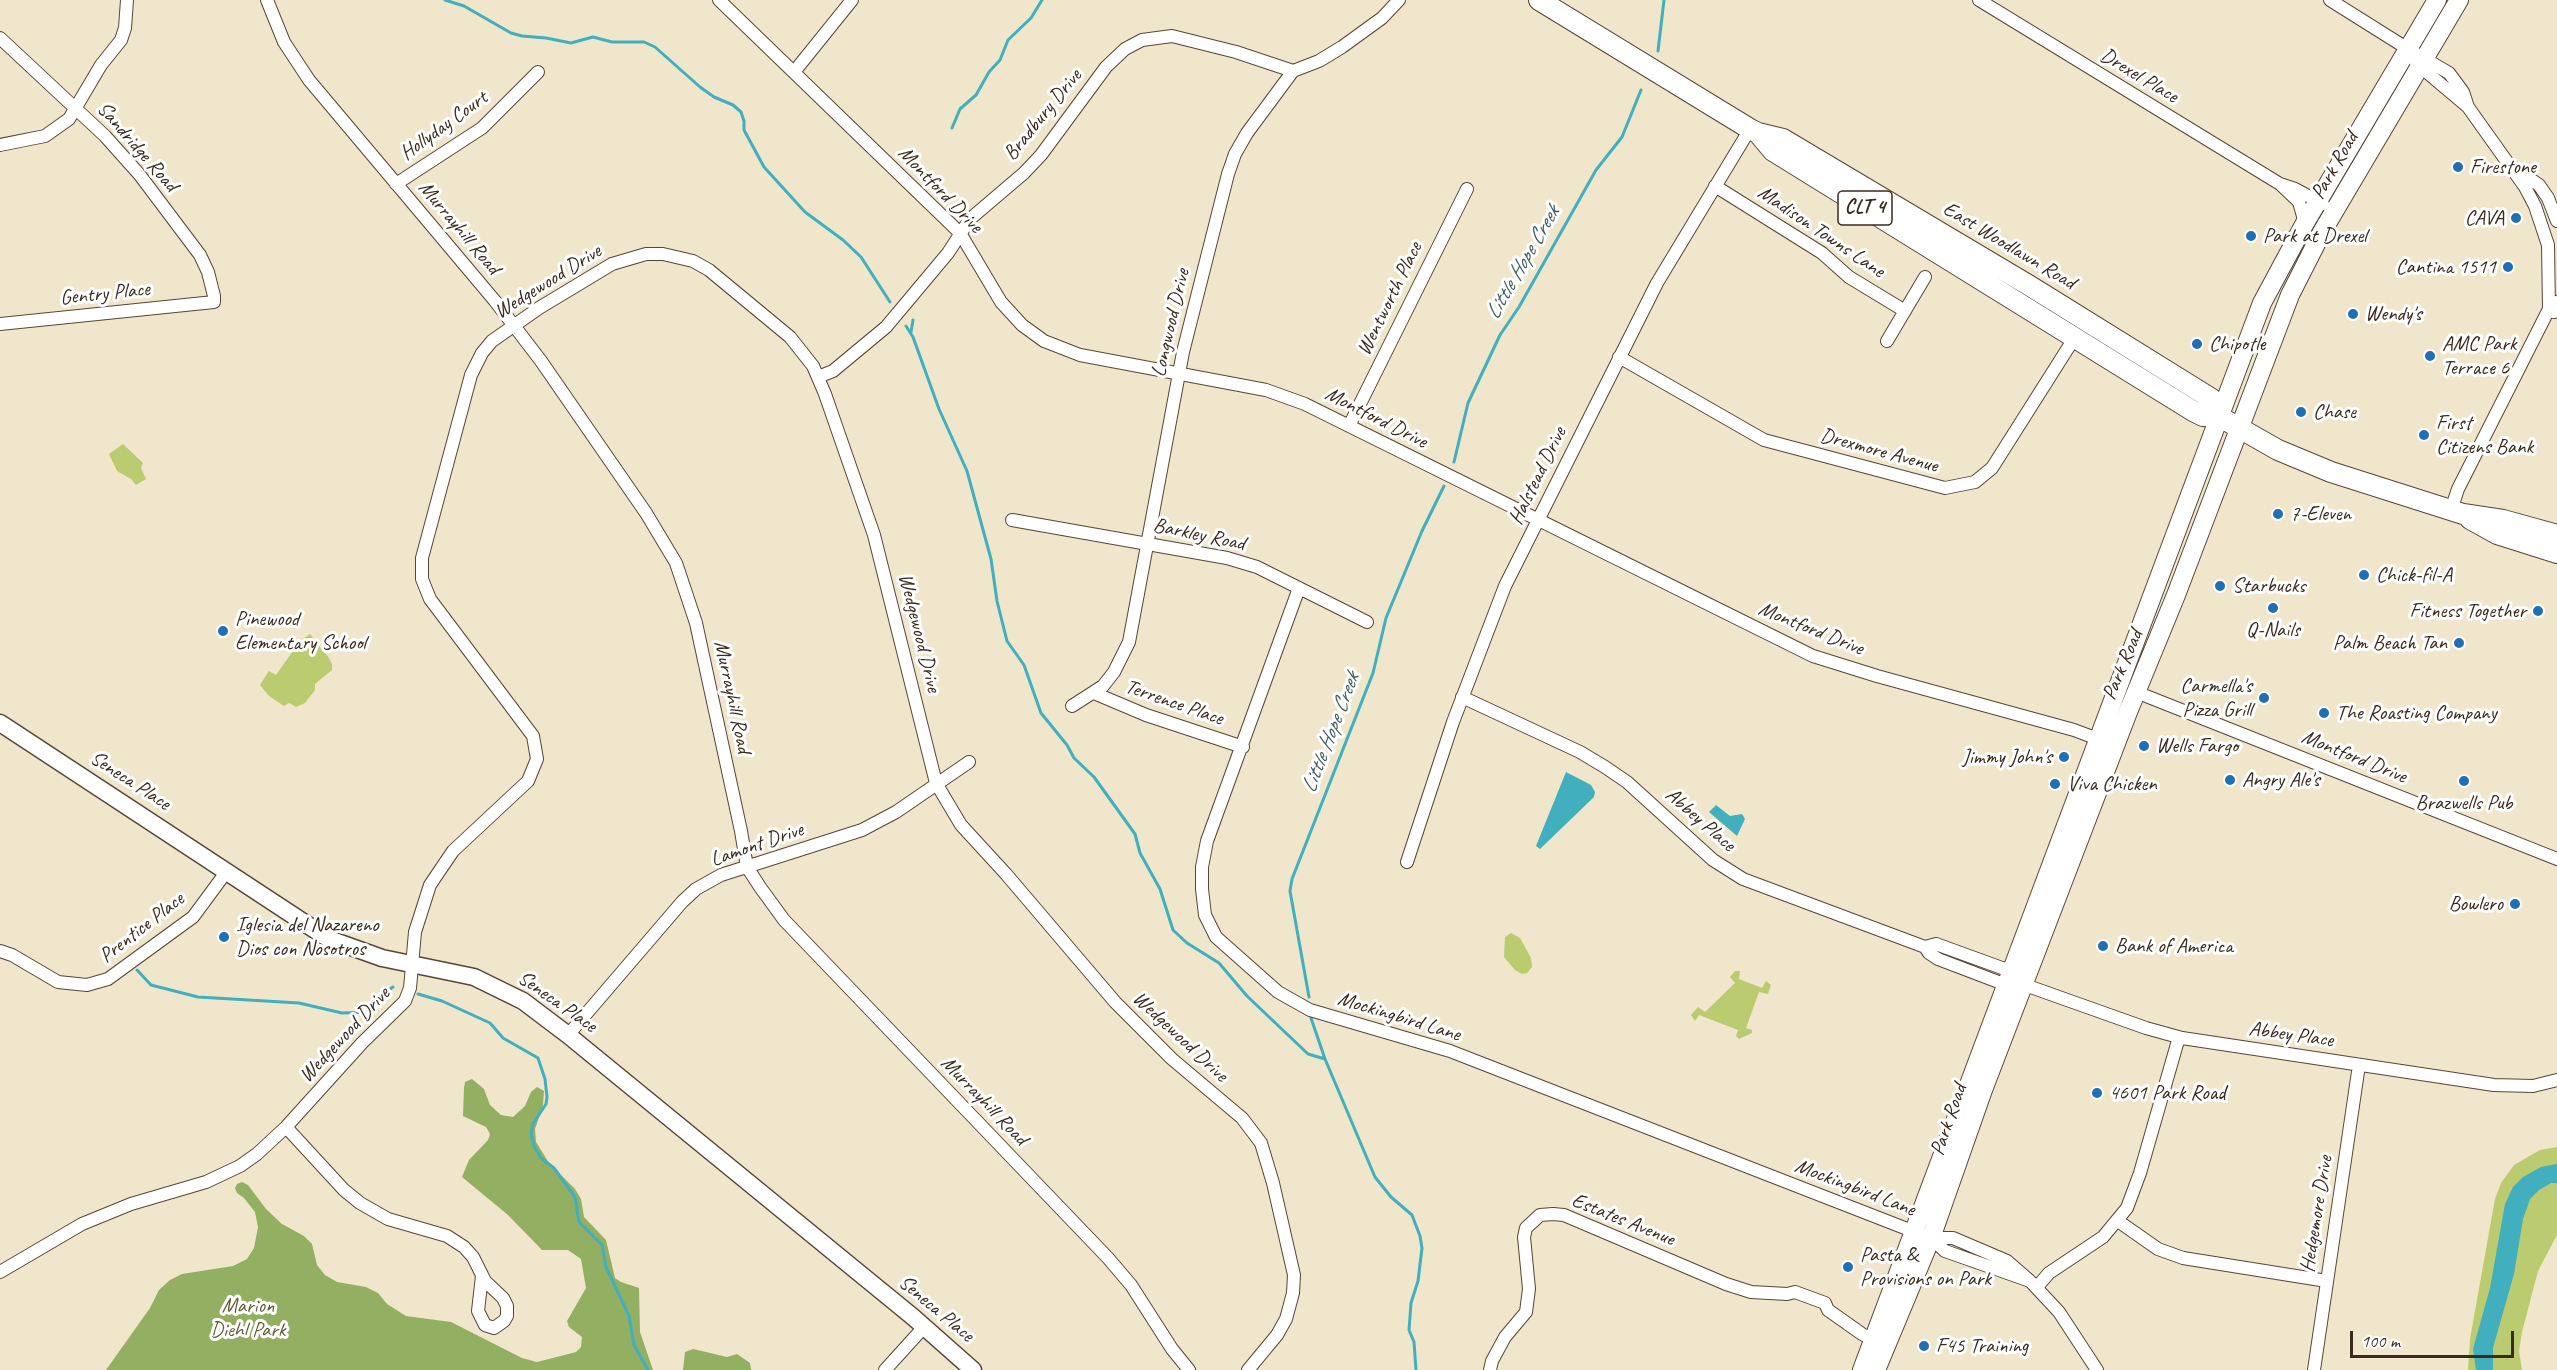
<!DOCTYPE html>
<style>
body{margin:0}
#map{position:relative;width:2557px;height:1370px;overflow:hidden;background:#efe6cb;font-family:Caveat,sans-serif}
canvas{display:block}
.scale{position:absolute;left:2350px;top:1331px;width:164px;height:27px;box-sizing:border-box;border:3px solid #3b2a1e;border-top:0;padding-left:8px;font-size:18px;line-height:21px;white-space:nowrap;color:#3b2a1e;-webkit-text-stroke:4px #fff;paint-order:stroke}
</style>
<div id="map">
<canvas width="2557" height="1370"></canvas>
<div class="scale">100 m</div>
</div>
<script>
const ctx = document.querySelector('canvas').getContext('2d');
ctx.lineJoin = 'round';
function fill(path, color) {
  ctx.fillStyle = color;
  ctx.fill(path, 'evenodd');
}
function toPath(rows) {
  const path = new Path2D();
  for (const r of rows) {
    path.moveTo(r[0], r[1]);
    for (let i = 2; i < r.length; i += 2) path.lineTo(r[i], r[i + 1]);
  }
  return path;
}
function strokePath(path, color, width, dash) {
  ctx.strokeStyle = color;
  ctx.lineWidth = width;
  ctx.lineCap = dash ? 'butt' : 'round';
  ctx.setLineDash(dash || []);
  ctx.stroke(path);
}
function write(font, color, halo, rows, align = 'center') {
  ctx.font = font + ' Caveat,sans-serif';
  ctx.lineWidth = 6;
  ctx.setLineDash([]);
  ctx.textBaseline = 'middle';
  ctx.strokeStyle = halo;
  ctx.fillStyle = color;
  for (const [text, x, y, turn = 0] of rows) {
    ctx.save();
    ctx.translate(x, y);
    ctx.rotate((+turn || 0) * Math.PI / 180);
    ctx.textAlign = isNaN(turn) ? turn : align;
    if (halo) ctx.strokeText(text, 0, 0);
    ctx.fillText(text, 0, 0);
    ctx.restore();
  }
}
fill(toPath([
 [123,444,143,463,141,468,146,479,136,485,131,479,117,471,109,454],
 [310,634,329,658,332,664,332,670,315,684,315,690,305,703,296,707,289,703,284,706,269,696,260,685,269,671,276,675,300,641],
 [1511,933,1520,938,1531,958,1532,967,1527,973,1522,974,1515,970,1504,957,1505,937],
 [1735,971,1740,971,1739,979,1762,988,1766,981,1771,985,1768,994,1759,992,1746,1028,1752,1030,1752,1033,1739,1039,1736,1036,1738,1030,1699,1015,1695,1021,1691,1015,1698,1007,1705,1012,1735,983,1730,977],
 [2557,1147,2557,1235,2538,1271,2522,1332,2519,1351,2522,1370,2468,1370,2470,1339,2495,1199,2501,1183,2514,1165,2540,1150]
]), '#bacc6f');
fill(toPath([
 [472,1079,484,1089,490,1105,501,1115,513,1117,525,1106,531,1092,537,1087,544,1091,543,1105,535,1129,536,1142,549,1163,575,1189,581,1199,584,1217,606,1240,615,1278,621,1282,639,1288,640,1332,653,1370,106,1370,150,1308,159,1290,170,1280,182,1274,233,1266,247,1259,254,1248,258,1227,255,1212,244,1198,237,1193,235,1188,237,1184,242,1182,248,1185,266,1209,282,1224,304,1236,312,1244,317,1265,325,1275,337,1282,366,1287,378,1293,387,1304,406,1316,451,1322,522,1358,537,1362,576,1352,581,1347,582,1337,569,1327,567,1321,586,1288,581,1259,568,1250,542,1250,508,1215,462,1177,469,1160,488,1140,490,1134,486,1127,463,1116,464,1088,465,1082],
 [693,1349,727,1357,737,1354,750,1363,751,1370,683,1370,685,1352]
]), '#93b062');
fill(toPath([
 [1566,772,1591,785,1595,792,1594,797,1540,849,1536,846],
 [1716,805,1730,816,1742,814,1745,819,1737,836,1709,812],
 [2557,1164,2557,1183,2551,1183,2539,1190,2530,1199,2523,1219,2514,1274,2493,1348,2493,1370,2476,1370,2473,1349,2490,1288,2505,1204,2513,1187,2523,1177,2541,1167]
]), '#41afbe');
strokePath(toPath([
 [445,0,464,6,511,33,522,36,546,38,571,43,593,37,612,42,644,42,655,47,700,87,714,97,733,105,741,112,744,121,744,130,764,167,805,212,843,240,861,257,890,302],
 [1658,51,1664,0],
 [952,128,960,109,976,95,989,72,1000,60,1008,40,1031,18,1042,0],
 [906,326,913,337,939,409,967,471,991,559,997,601,1007,641,1024,665,1041,713,1067,745,1074,758,1094,777,1135,834,1140,853,1160,889,1173,930,1187,943,1219,963,1247,996,1308,1054,1325,1059],
 [911,332,913,320],
 [1454,462,1468,403,1500,335,1519,307,1596,170,1622,137,1641,90],
 [137,970,151,985,198,997,299,1003,342,1013,368,1012,380,1004,387,991,393,987],
 [418,994,442,1001,490,1023,503,1038,538,1058,545,1079,547,1097,546,1104,533,1124,531,1134,534,1146,541,1158,554,1168,575,1197,579,1222,602,1245,606,1267,629,1316,634,1345,648,1370],
 [1309,997,1290,891,1292,879,1373,673,1386,618,1422,531,1444,486],
 [1311,1018,1325,1059,1375,1177,1391,1197,1412,1215,1420,1236,1422,1248,1418,1281,1411,1303,1409,1330,1414,1342,1416,1370]
]), '#41afbe', 3);
const minor = toPath([
 [267,0,284,42,309,80,495,301,541,361,646,513,676,563,696,623,741,831,747,867,760,887,784,920,1108,1258,1131,1285,1172,1349,1189,1370],
 [719,0,960,233,1001,302,1022,325,1044,341,1080,355,1266,390,1305,404,1813,656,1877,676,2074,730,2106,742],
 [1979,0,2280,184],
 [2330,0,2408,49],
 [0,38,105,136,139,174,200,255,208,272,214,296,214,302,0,324],
 [2408,49,2449,73,2463,92,2468,107,2417,64,2408,49],
 [794,72,852,0],
 [2468,107,2525,187,2535,206,2548,245,2549,309,2557,302],
 [0,145,45,136,69,119,101,65,121,40,125,28,127,0],
 [2510,165,2539,185,2548,198,2557,221],
 [396,184,482,128,538,72],
 [1715,186,1822,253,1849,277,1905,311],
 [2305,223,2299,202,2280,184,2295,189,2323,204],
 [1887,341,1925,277],
 [1619,357,1764,440,1945,488,1975,482,1992,468,2075,337],
 [818,377,833,371,886,327,948,253,970,219,1024,173,1041,155,1106,67,1125,49,1142,40,1172,36,1236,52,1293,71],
 [1349,426,1467,189],
 [2451,510,2458,489,2549,309,2554,312],
 [1012,520,1227,558,1257,567,1367,622],
 [1299,588,1207,841,1202,867,1202,889,1205,915,1216,937,1278,992,1310,1010,1450,1051,1915,1232,1931,1238,1953,1238,2007,1261,2030,1281,1945,1251,1931,1238],
 [2136,692,2557,859],
 [1094,693,1146,715,1243,747],
 [1462,697,1580,752,1605,767,1627,782,1713,860,1743,879,1925,947],
 [1072,706,1103,686,1114,672,1129,642,1183,352,1228,174,1235,154,1247,133,1293,71,1319,61,1342,47,1382,18,1399,0],
 [1407,862,1453,722,1505,586,1657,283,1750,129],
 [1936,944,2013,972,2021,978,2025,985,2009,986,1938,959,1929,953,1925,947,1936,944],
 [0,951,12,955,58,982,87,985,108,979,193,917,227,871],
 [2025,985,2146,1028,2182,1038,2494,1085,2533,1086,2557,1080],
 [568,1035,682,902,696,889,721,875,862,830,896,812,969,762],
 [286,1127,344,1190,360,1203,388,1219,447,1236,464,1247,473,1257,485,1281,503,1298,507,1306,507,1316,504,1321,494,1328,485,1325,478,1311,482,1276],
 [2118,1221,2158,1249,2183,1258,2327,1281],
 [0,1272,82,1224,131,1204,206,1182,240,1166,257,1154,286,1127,362,1043,405,1001,410,988,415,932,430,885,453,851,528,781,537,759,533,736,430,599,422,579,422,558,471,375,482,353,492,341,539,308,612,264,646,254,663,254,693,261,709,270,790,337,813,366,825,394,874,535,936,783,961,825,1006,874,1115,1002,1172,1059,1242,1118,1261,1143,1273,1183,1294,1275,1293,1293,1286,1319,1277,1335,1248,1370],
 [2031,1282,2059,1312,2097,1370],
 [2037,1287,2049,1273,2103,1237,2127,1208,2140,1173,2179,1037],
 [885,1370,924,1327],
 [1490,1370,1492,1361,1505,1337,1526,1312,1529,1289,1524,1237,1526,1228,1540,1215,1553,1214,1564,1215,1726,1284,1751,1292,1787,1294,1795,1292,1825,1303,1828,1310,1862,1334,1880,1344],
 [2314,1370,2359,1065]
]);
const tertiary = toPath([
 [0,723,329,939,382,958,474,977,523,1001,568,1035,913,1317,973,1370]
]);
const secondary = toPath([
 [1862,1370,2262,303,2305,223,2437,0],
 [1876,1370,1931,1238,1983,1090,2128,712,2176,595,2290,295,2322,232,2459,0]
]);
const primary = toPath([
 [1539,0,1750,129,1758,133,1783,139,2030,286,2212,399,2220,417],
 [1758,133,1773,151,2193,411,2203,416,2220,417,2278,450,2331,472,2463,514,2503,520,2557,535],
 [2470,519,2497,534,2557,553]
]);
strokePath(minor, '#564638', 14);
strokePath(tertiary, '#564638', 19);
strokePath(secondary, '#564638', 20);
strokePath(primary, '#564638', 22);
strokePath(minor, '#fff', 12);
strokePath(tertiary, '#fff', 16);
strokePath(secondary, '#fff', 18);
strokePath(primary, '#fff', 20);
for (const [x, y, r, color] of [
 [2458,167,6,"#1f6fb2"],
 [2516,218,6,"#1f6fb2"],
 [2251,236,6,"#1f6fb2"],
 [2508,267,6,"#1f6fb2"],
 [2353,314,6,"#1f6fb2"],
 [2197,344,6,"#1f6fb2"],
 [2430,356,6,"#1f6fb2"],
 [2301,412,6,"#1f6fb2"],
 [2424,435,6,"#1f6fb2"],
 [2278,514,6,"#1f6fb2"],
 [2364,575,6,"#1f6fb2"],
 [2220,586,6,"#1f6fb2"],
 [2273,608,6,"#1f6fb2"],
 [2538,611,6,"#1f6fb2"],
 [223,631,6,"#1f6fb2"],
 [2459,643,6,"#1f6fb2"],
 [2264,698,6,"#1f6fb2"],
 [2324,713,6,"#1f6fb2"],
 [2144,746,6,"#1f6fb2"],
 [2064,757,6,"#1f6fb2"],
 [2230,780,6,"#1f6fb2"],
 [2464,781,6,"#1f6fb2"],
 [2055,784,6,"#1f6fb2"],
 [2515,904,6,"#1f6fb2"],
 [224,937,6,"#1f6fb2"],
 [2103,946,6,"#1f6fb2"],
 [2097,1093,6,"#1f6fb2"],
 [1848,1267,6,"#1f6fb2"],
 [1924,1346,6,"#1f6fb2"]
]) {
  const dot = new Path2D();
  dot.arc(x, y, r, 0, 2 * Math.PI);
  ctx.fillStyle = color;
  ctx.fill(dot);
  strokePath(dot, '#fff', 2);
}
for (const [x, y, w] of [
 [1865,208,54]
]) {
  const box = new Path2D();
  box.roundRect(x - w / 2, y - 17, w, 34, 4.5);
  ctx.fillStyle = '#fff';
  ctx.fill(box);
  strokePath(box, '#3b2a1e', 1.5);
}
write('bold 20px', '#3b2a1e', null, [
 ["CLT 4",1865,208]
]);
write('21px', '#3b2a1e', '#fff', [
 ["Drexel Place",2139,76,31],
 ["Bradbury Drive",1043,115,-51],
 ["Hollyday Court",444,126,-36],
 ["Sandridge Road",137,147,49],
 ["Park Road",2335,166,-60],
 ["Montford Drive",940,190,46],
 ["Murrayhill Road",459,228,50],
 ["Madison Towns Lane",1821,232,34],
 ["East Woodlawn Road",2009,246,31],
 ["Wedgewood Drive",548,282,-32],
 ["Gentry Place",105,294,-6],
 ["Wentworth Place",1390,299,-64],
 ["Longwood Drive",1171,323,-77],
 ["Montford Drive",1376,418,27],
 ["Drexmore Avenue",1879,451,15],
 ["Halstead Drive",1538,476,-64],
 ["Barkley Road",1199,535,12],
 ["Montford Drive",1811,629,22],
 ["Wedgewood Drive",919,633,76],
 ["Park Road",2123,665,-67],
 ["Murrayhill Road",732,697,78],
 ["Terrence Place",1174,703,19],
 ["Montford Drive",2354,757,22],
 ["Seneca Place",130,781,33],
 ["Abbey Place",1700,820,41],
 ["Lamont Drive",757,845,-19],
 ["Prentice Place",142,928,-38],
 ["Seneca Place",557,1002,35],
 ["Mockingbird Lane",1399,1017,17],
 ["Wedgewood Drive",345,1035,-47],
 ["Abbey Place",2291,1035,8],
 ["Wedgewood Drive",1180,1037,43],
 ["Murrayhill Road",984,1101,46],
 ["Park Road",1949,1120,-71],
 ["Mockingbird Lane",1855,1188,21],
 ["Hedgemore Drive",2317,1214,-81],
 ["Estates Avenue",1623,1220,22],
 ["Seneca Place",936,1309,40]
]);
write('21px', '#3b2a1e', '#fff', [
 ["Firestone",2470,167],
 ["CAVA",2504,218,"right"],
 ["Park at Drexel",2263,236],
 ["Cantina 1511",2496,267,"right"],
 ["Wendy's",2365,314],
 ["Chipotle",2209,344],
 ["AMC Park",2442,344],
 ["Terrace 6",2442,368],
 ["Chase",2313,412],
 ["First",2436,423],
 ["Citizens Bank",2436,447],
 ["7-Eleven",2290,514],
 ["Chick-fil-A",2376,575],
 ["Starbucks",2232,586],
 ["Fitness Together",2526,611,"right"],
 ["Pinewood",235,619],
 ["Elementary School",235,643],
 ["Q-Nails",2273,630,"center"],
 ["Palm Beach Tan",2447,643,"right"],
 ["Carmella's",2252,686,"right"],
 ["Pizza Grill",2252,710,"right"],
 ["The Roasting Company",2336,713],
 ["Wells Fargo",2156,746],
 ["Jimmy John's",2052,757,"right"],
 ["Angry Ale's",2242,780],
 ["Viva Chicken",2067,784],
 ["Brazwells Pub",2464,803,"center"],
 ["Bowlero",2503,904,"right"],
 ["Iglesia del Nazareno",236,925],
 ["Dios con Nosotros",236,949],
 ["Bank of America",2115,946],
 ["4601 Park Road",2109,1093],
 ["Pasta &",1860,1255],
 ["Provisions on Park",1860,1279],
 ["F45 Training",1936,1346]
], 'left');
write('21px', '#615b36', '#fff', [
 ["Marion",248,1306],
 ["Diehl Park",248,1330]
]);
write('italic 22px', '#3d5f5e', '#fff', [
 ["Little Hope Creek",1523,263,-60],
 ["Little Hope Creek",1331,733,-69]
]);
</script>
